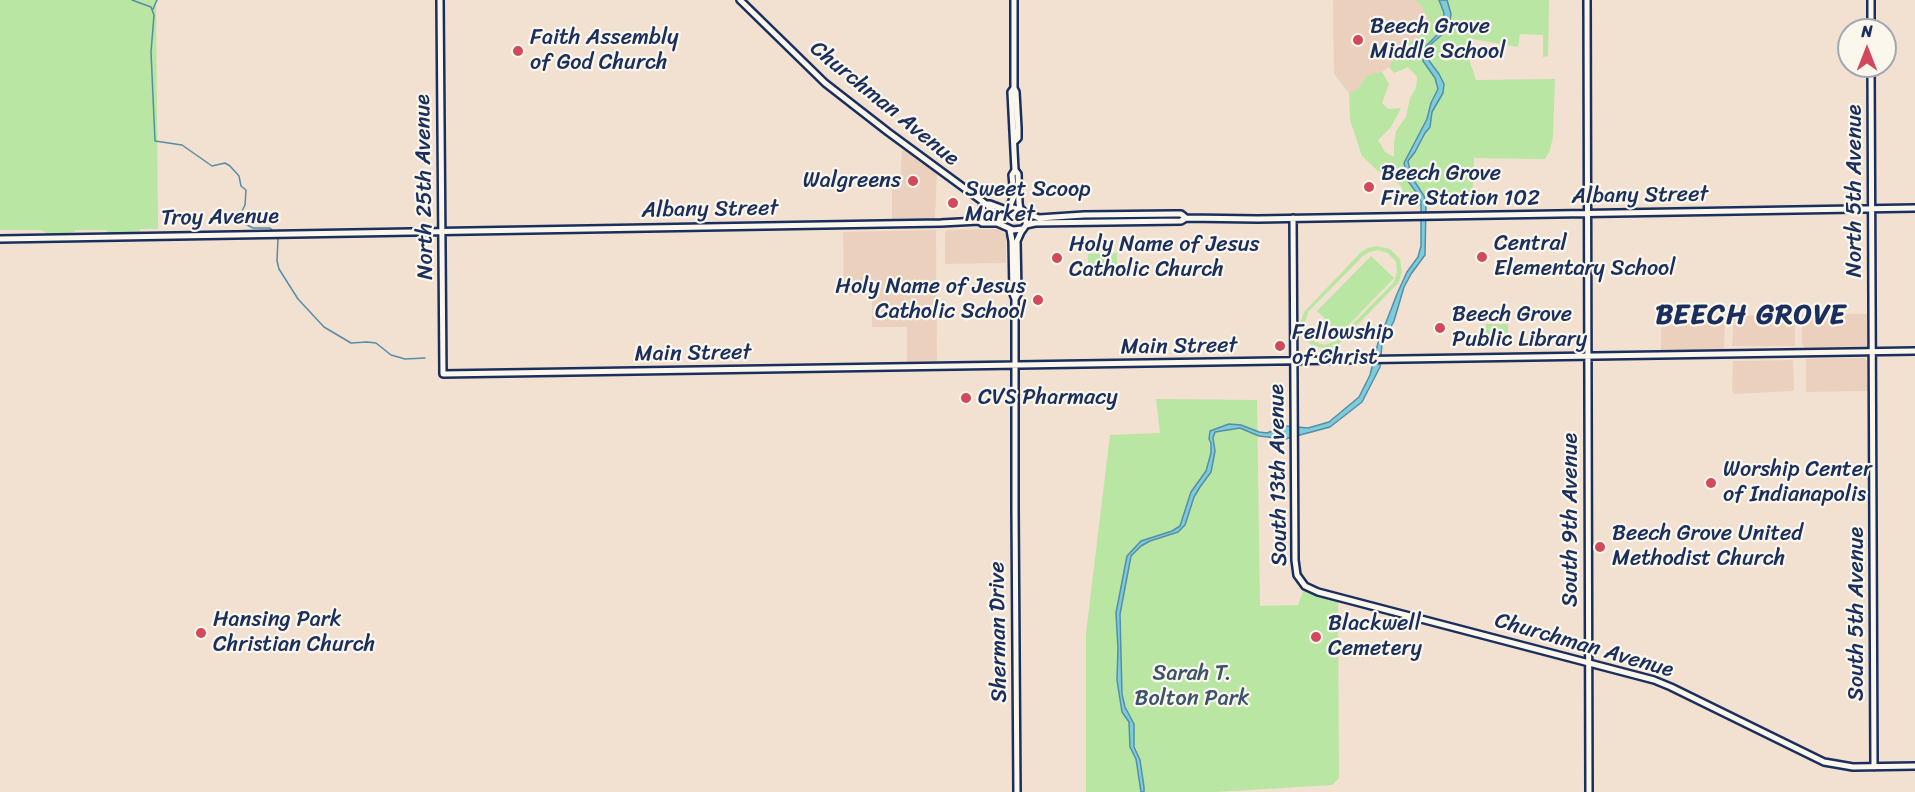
<!DOCTYPE html>
<style>
body{margin:0}
#map{position:relative;width:1915px;height:792px;overflow:hidden;background:#f2e0d1;font-family:Sriracha,sans-serif}
canvas{display:block}
.north{position:absolute;left:1837px;top:18px;width:60px;height:60px;box-sizing:border-box;background:#fbf7ec;border:2px solid #a1a7b3;border-radius:50%;rotate:0deg;font-size:16px;font-weight:700;line-height:24px;text-align:center;color:#1b2f5e}
.north::after{content:'';display:block;margin:auto;width:21px;height:27px;background:#d1495b;clip-path:polygon(50% 0,100% 100%,50% 72%,0 100%)}
</style>
<div id="map">
<canvas width="1915" height="792"></canvas>
<div class="north">N</div>
</div>
<script>
const ctx = document.querySelector('canvas').getContext('2d');
ctx.lineJoin = 'round';
function fill(path, color) {
  ctx.fillStyle = color;
  ctx.fill(path, 'evenodd');
}
function toPath(rows) {
  const path = new Path2D();
  for (const r of rows) {
    path.moveTo(r[0], r[1]);
    for (let i = 2; i < r.length; i += 2) path.lineTo(r[i], r[i + 1]);
  }
  return path;
}
function strokePath(path, color, width, dash) {
  ctx.strokeStyle = color;
  ctx.lineWidth = width;
  ctx.lineCap = dash ? 'butt' : 'round';
  ctx.setLineDash(dash || []);
  ctx.stroke(path);
}
function write(font, color, halo, rows, align = 'center') {
  ctx.font = font + ' Sriracha,sans-serif';
  ctx.lineWidth = 4.5;
  ctx.setLineDash([]);
  ctx.textBaseline = 'middle';
  ctx.strokeStyle = halo;
  ctx.fillStyle = color;
  for (const [text, x, y, turn = 0] of rows) {
    ctx.save();
    ctx.translate(x, y);
    ctx.rotate((+turn || 0) * Math.PI / 180);
    ctx.textAlign = isNaN(turn) ? turn : align;
    if (halo) ctx.strokeText(text, 0, 0);
    ctx.fillText(text, 0, 0);
    ctx.restore();
  }
}
fill(toPath([
 [1333,0,1415,0,1421,6,1429,20,1418,38,1402,44,1389,67,1382,72,1374,73,1365,77,1358,89,1349,93,1334,74],
 [902,150,909,151,937,174,935,218,892,219,892,181,900,181],
 [999,229,1006,235,1006,263,945,264,945,232,947,230],
 [936,230,937,361,907,362,907,327,872,327,872,295,844,295,843,232],
 [1793,314,1795,315,1795,346,1732,346,1734,316],
 [1805,314,1870,314,1869,346,1864,350,1807,350,1802,344,1802,315],
 [1725,316,1724,351,1665,352,1661,350,1661,318],
 [1864,358,1867,361,1868,391,1806,392,1806,359],
 [1793,360,1794,390,1792,391,1735,394,1732,391,1733,361]
]), '#ecd0be');
fill(toPath([
 [0,0,156,0,158,229,140,229,140,233,109,233,106,230,75,230,75,232,61,234,46,233,42,230,0,230],
 [1415,0,1549,0,1548,56,1543,57,1543,35,1520,34,1518,47,1473,39,1465,47,1476,80,1555,79,1553,136,1550,150,1545,159,1474,158,1472,205,1410,206,1405,199,1401,186,1390,177,1378,171,1362,156,1350,120,1349,93,1358,89,1365,77,1374,73,1382,72,1389,84,1382,103,1388,109,1401,108,1391,127,1378,140,1385,152,1394,157,1394,144,1396,131,1406,117,1410,98,1416,88,1417,77,1408,67,1394,73,1389,67,1402,44,1418,38,1429,20,1421,6],
 [1377,246,1390,249,1400,259,1402,272,1399,282,1338,345,1329,348,1322,348,1310,344,1304,336,1301,327,1301,321,1304,312,1361,252,1368,248],
 [1378,250,1388,253,1396,262,1397,272,1394,282,1336,341,1324,345,1311,340,1306,333,1304,326,1308,312,1363,256,1369,252],
 [1117,253,1117,271,1088,271,1088,254],
 [1371,256,1394,278,1340,334,1317,311],
 [1486,324,1508,324,1508,342,1486,343],
 [1156,399,1257,400,1260,606,1298,605,1305,586,1338,597,1339,778,1332,785,1216,792,1086,792,1086,633,1110,435,1160,433]
]), '#b9e6a3');
const water = toPath([
 [1439,0,1447,0,1451,14,1449,26,1444,33,1430,45,1427,58,1439,74,1444,84,1443,93,1432,112,1430,127,1425,133,1415,152,1408,161,1411,176,1424,196,1426,205,1425,255,1411,274,1404,287,1394,321,1382,344,1380,367,1362,402,1330,427,1285,439,1259,436,1240,428,1215,432,1213,438,1215,451,1211,472,1200,487,1194,497,1185,525,1178,532,1150,541,1141,546,1131,556,1120,614,1122,694,1125,707,1134,724,1134,747,1140,760,1144,787,1144,792,1141,792,1136,759,1130,747,1129,722,1122,712,1117,680,1118,648,1116,613,1127,556,1141,541,1172,531,1180,526,1191,492,1206,471,1211,453,1211,443,1209,439,1210,431,1229,424,1241,425,1259,432,1267,433,1285,426,1308,428,1329,422,1359,397,1370,375,1378,343,1397,294,1407,272,1418,257,1421,246,1421,202,1419,196,1408,181,1404,163,1427,119,1431,103,1438,89,1435,78,1423,61,1425,47,1439,33,1443,21,1444,13,1439,0]
]);
fill(water, '#7dccda');
strokePath(water, '#568da8', 1.5);
strokePath(toPath([
 [132,0,151,7,154,15,151,52,155,141,182,145,212,166,225,163,230,166,239,176,241,186,246,190,245,205,242,211,242,221,245,224,253,228,270,228,272,230],
 [153,9,157,0],
 [278,238,277,261,279,269,298,299,324,327,351,343,367,342,376,343,391,355,405,359,425,358]
]), '#568da8', 1.5);
const secondary = toPath([
 [440,0,443,374,1915,351],
 [740,0,825,83,888,132,986,204,1001,218],
 [1587,0,1589,792],
 [1871,0,1871,30],
 [1871,66,1874,767],
 [1014,88,1016,92,1018,128,1018,138,1015,141],
 [1015,170,1018,174,1019,203,1020,209],
 [986,204,990,204,1006,210],
 [1009,208,1014,196,1012,175,1015,170,1011,92,1014,88,1014,0],
 [1026,213,1039,218,1084,215,1174,214,1181,214,1186,218],
 [1293,218,1295,560,1297,575,1305,586,1318,592,1654,680,1671,687,1824,762,1853,767,1915,766],
 [978,220,982,214,983,202],
 [1001,220,1004,211,1013,208,1022,210,1027,217,1026,225,1021,232,1017,241,1018,294,1015,299],
 [979,221,982,218,1001,215],
 [1026,225,1035,223,1181,221,1186,218,1258,219,1915,208],
 [1010,230,1012,241,1013,294,1015,299,1015,510,1017,792],
 [0,239,941,223,979,221,982,223,997,223,1013,230,1022,229]
]);
strokePath(secondary, '#1b2f5e', 10);
strokePath(secondary, '#fbf7ec', 5);
for (const [x, y, r, color] of [
 [1358,40,6,"#d1495b"],
 [518,51,6,"#d1495b"],
 [913,181,6,"#d1495b"],
 [1369,187,6,"#d1495b"],
 [953,203,6,"#d1495b"],
 [1482,257,6,"#d1495b"],
 [1057,258,6,"#d1495b"],
 [1038,300,6,"#d1495b"],
 [1440,328,6,"#d1495b"],
 [1280,346,6,"#d1495b"],
 [966,398,6,"#d1495b"],
 [1711,483,6,"#d1495b"],
 [1600,547,6,"#d1495b"],
 [201,633,6,"#d1495b"],
 [1316,637,6,"#d1495b"]
]) {
  const dot = new Path2D();
  dot.arc(x, y, r, 0, 2 * Math.PI);
  ctx.fillStyle = color;
  ctx.fill(dot);
  strokePath(dot, '#fbf7ec', 2);
}
write('22px', '#1b2f5e', '#fbf7ec', [
 ["Beech Grove",1370,27],
 ["Middle School",1370,52],
 ["Faith Assembly",530,38],
 ["of God Church",530,63],
 ["Beech Grove",1381,174],
 ["Fire Station 102",1381,199],
 ["Walgreens",901,181,"right"],
 ["Sweet Scoop",965,190],
 ["Market",965,215],
 ["Central",1494,244],
 ["Elementary School",1494,269],
 ["Holy Name of Jesus",1069,245],
 ["Catholic Church",1069,270],
 ["Holy Name of Jesus",1026,287,"right"],
 ["Catholic School",1026,312,"right"],
 ["Beech Grove",1452,315],
 ["Public Library",1452,340],
 ["Fellowship",1292,333],
 ["of Christ",1292,358],
 ["CVS Pharmacy",978,398],
 ["Worship Center",1723,470],
 ["of Indianapolis",1723,495],
 ["Beech Grove United",1612,534],
 ["Methodist Church",1612,559],
 ["Hansing Park",213,620],
 ["Christian Church",213,645],
 ["Blackwell",1328,624],
 ["Cemetery",1328,649]
], 'left');
write('22px', '#1b2f5e', '#fbf7ec', [
 ["Churchman Avenue",884,104,39],
 ["North 25th Avenue",425,187,-91],
 ["North 5th Avenue",1855,191,-90],
 ["Albany Street",1640,196,-1],
 ["Albany Street",710,210,-1],
 ["Troy Avenue",220,218,-1],
 ["Main Street",1179,347,-1],
 ["Main Street",693,354,-1],
 ["South 13th Avenue",1279,475,-91],
 ["South 9th Avenue",1571,520,-90],
 ["South 5th Avenue",1857,614,-90],
 ["Sherman Drive",999,632,-91],
 ["Churchman Avenue",1584,646,16]
]);
write('22px', '#3b546c', '#fbf7ec', [
 ["Sarah T.",1192,674],
 ["Bolton Park",1192,699]
]);
ctx.letterSpacing = '1.5px';
write('bold 28px', '#1b2f5e', '#fbf7ec', [
 ["BEECH GROVE",1751,316]
]);
ctx.letterSpacing = '0px';
</script>
